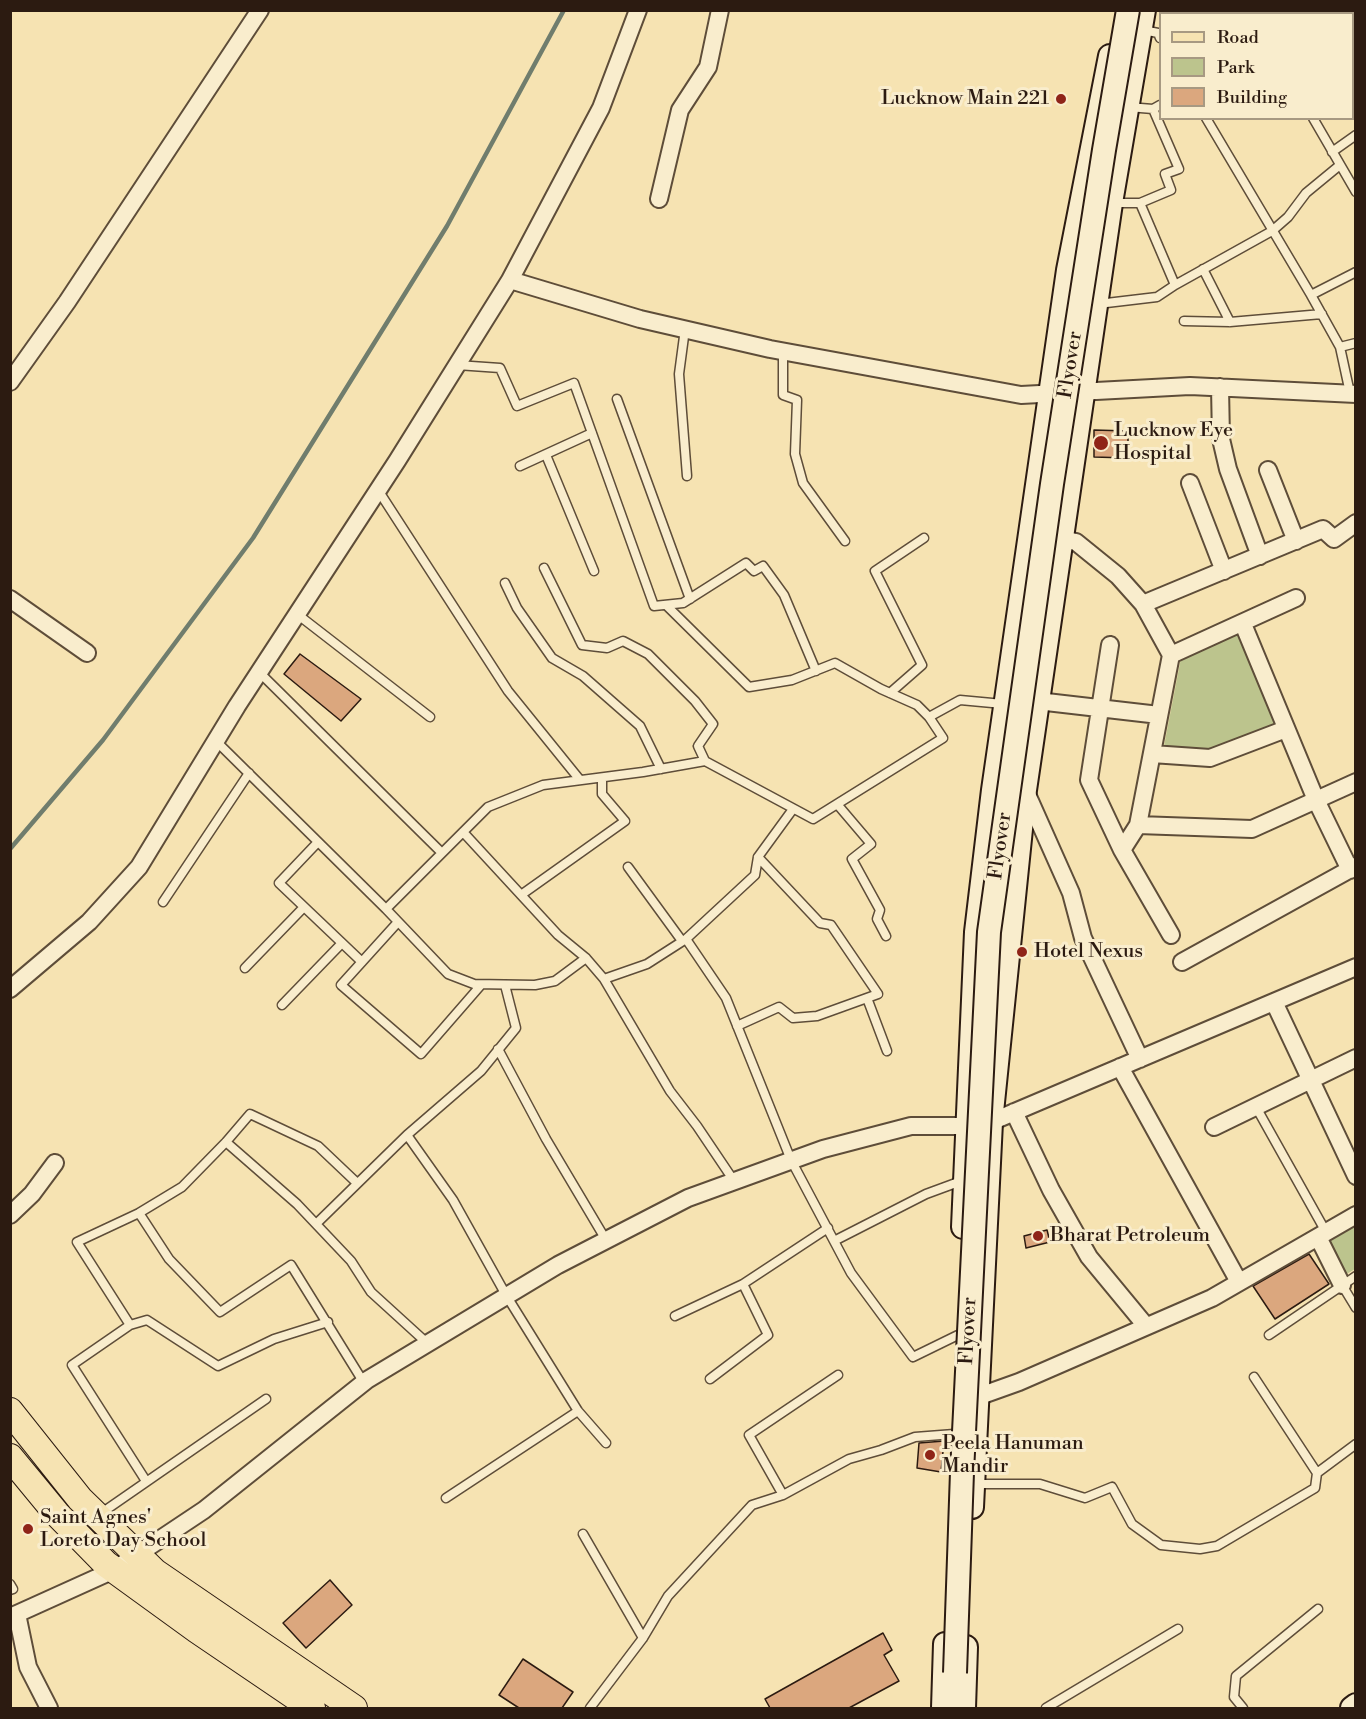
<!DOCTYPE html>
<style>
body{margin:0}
#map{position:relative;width:1366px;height:1719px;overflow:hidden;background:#f6e3b2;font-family:"Libre Bodoni",serif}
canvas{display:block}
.frame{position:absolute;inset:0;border:12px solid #2c1b11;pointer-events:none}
.legend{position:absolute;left:1159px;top:12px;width:195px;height:108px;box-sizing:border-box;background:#f9edcd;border:2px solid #a79982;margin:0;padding:8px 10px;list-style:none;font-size:18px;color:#2c1b11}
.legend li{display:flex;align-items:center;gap:12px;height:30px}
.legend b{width:30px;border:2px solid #a79982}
</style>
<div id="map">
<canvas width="1366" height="1719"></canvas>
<div class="frame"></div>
<ul class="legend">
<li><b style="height:8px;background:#f6e3b2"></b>Road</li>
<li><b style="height:16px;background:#bcc48d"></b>Park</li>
<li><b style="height:16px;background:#dba77e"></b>Building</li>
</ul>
</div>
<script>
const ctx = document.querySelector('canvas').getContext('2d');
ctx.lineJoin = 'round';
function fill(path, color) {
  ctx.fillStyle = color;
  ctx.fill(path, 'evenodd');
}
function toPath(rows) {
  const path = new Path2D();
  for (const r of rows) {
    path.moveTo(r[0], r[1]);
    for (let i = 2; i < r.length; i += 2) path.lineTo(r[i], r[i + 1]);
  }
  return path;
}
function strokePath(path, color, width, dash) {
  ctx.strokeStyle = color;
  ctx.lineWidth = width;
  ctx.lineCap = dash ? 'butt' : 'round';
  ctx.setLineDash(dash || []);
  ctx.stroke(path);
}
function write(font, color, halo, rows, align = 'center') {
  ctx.font = font + ' "Libre Bodoni",serif';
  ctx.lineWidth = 6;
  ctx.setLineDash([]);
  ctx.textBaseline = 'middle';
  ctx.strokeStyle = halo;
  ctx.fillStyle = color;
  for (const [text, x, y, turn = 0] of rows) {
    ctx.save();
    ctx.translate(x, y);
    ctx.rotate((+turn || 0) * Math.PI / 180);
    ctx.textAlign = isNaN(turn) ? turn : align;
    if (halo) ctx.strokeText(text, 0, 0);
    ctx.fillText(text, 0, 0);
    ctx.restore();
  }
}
fill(toPath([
 [1242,632,1279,726,1208,753,1163,751,1181,658],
 [1355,1224,1355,1269,1345,1275,1326,1241]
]), '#bcc48d');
strokePath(toPath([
 [10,849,103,740,253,538,447,226,564,10]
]), '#707d6d', 4.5);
const building = toPath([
 [1094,430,1128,431,1128,458,1094,457,1094,430],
 [300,654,361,699,341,721,284,674,300,654],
 [1047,1230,1050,1242,1026,1248,1024,1236,1047,1230],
 [1309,1254,1329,1284,1275,1319,1253,1286,1309,1254],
 [944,1441,941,1472,917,1468,919,1443,944,1441],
 [330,1580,352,1605,306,1648,283,1623,330,1580],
 [883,1633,892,1650,884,1655,899,1681,849,1708,770,1708,765,1699,883,1633],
 [523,1659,573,1692,562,1708,519,1708,499,1695,523,1659]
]);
fill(building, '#dba77e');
strokePath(building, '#2c1b11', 1.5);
const lane = toPath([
 [1143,30,1158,33,1160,38],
 [1352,68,1356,72],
 [1128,107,1153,109,1160,105],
 [1206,118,1311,295,1340,347,1350,393],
 [1313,118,1356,192],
 [1332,152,1356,135],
 [1113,203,1140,203,1171,190,1165,174,1179,169,1153,109],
 [1140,203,1175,285],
 [1203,269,1230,322],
 [1311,295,1356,272],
 [1098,304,1157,297,1175,285,1272,231,1288,217,1306,193,1340,165],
 [1184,321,1230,322,1322,314],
 [685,329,679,374,687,476],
 [1340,347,1356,343],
 [783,351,783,395,797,400,795,454,803,483,845,541],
 [457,365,500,368,517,406,574,383,654,606,683,603,746,563,754,571,763,566,784,595,816,671],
 [617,399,690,599],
 [546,455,594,571],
 [520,466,592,433],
 [378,490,508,691,580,780],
 [544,568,582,645,607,648,623,641,648,654,695,701,713,724,698,746,705,761],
 [505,583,517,608,552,658,583,676,640,726,661,769],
 [666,605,749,687,792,680,835,663,881,689,917,705,929,717],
 [297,614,430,717],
 [259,672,442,853],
 [890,693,922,665,875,571,924,538],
 [216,741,386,909,448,974,474,984,535,985,555,981,586,958],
 [837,804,871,844,852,859,880,910,877,919,886,936],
 [463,832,558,935,586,958,604,979,670,1091,697,1126,734,1181],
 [318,842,279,883,362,962],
 [628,867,682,941],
 [521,895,625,821,602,794,602,778],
 [163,902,249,773],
 [386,909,488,807,543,785,643,772,705,761,813,819,943,738,929,717,960,700,1003,704],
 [398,922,341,985,421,1054,481,985],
 [686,939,726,998,791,1160,851,1273,913,1357,958,1335],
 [245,968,304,907],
 [604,979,647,964,686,939,755,875,758,857,793,809],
 [505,985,516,1028,481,1071,407,1135,453,1200,506,1295,578,1411,606,1443],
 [867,998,887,1051],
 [282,1005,342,943],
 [737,1026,779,1007,793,1018,817,1016,878,994,831,925,820,923,758,857],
 [498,1049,546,1139,606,1240],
 [1256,1107,1326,1232],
 [226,1142,297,1204,351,1261,371,1292,427,1343],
 [139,1213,169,1259,220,1312,291,1265,364,1383],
 [316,1224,407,1135],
 [834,1241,926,1194,964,1180],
 [1342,1285,1356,1308],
 [675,1316,743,1284,828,1228],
 [130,1325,147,1320,218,1366,274,1339,328,1322],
 [1269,1335,1356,1276],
 [1254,1377,1317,1473],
 [710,1379,768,1335,743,1284],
 [146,1481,72,1365,130,1325,77,1242,139,1213,182,1187,226,1142,250,1114,318,1146,357,1183],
 [975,1484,1040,1484,1085,1498,1112,1487,1132,1524,1161,1545,1200,1549,1217,1546,1315,1488,1317,1473,1356,1444],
 [783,1495,749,1435,838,1375],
 [446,1498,578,1411],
 [100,1514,266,1399],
 [583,1534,643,1638],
 [10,1584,13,1589,10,1590],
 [590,1708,643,1638,668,1596,752,1505,783,1495,849,1459,881,1450,915,1437,954,1434],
 [1046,1708,1178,1629],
 [1243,1708,1234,1697,1236,1676,1318,1609]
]);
const street = toPath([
 [659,199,680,110,708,67,720,10],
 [510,280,601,108,638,10],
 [10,382,67,302,260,10],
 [1220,387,1221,439,1228,469,1260,556],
 [1268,470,1296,541],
 [1190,483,1224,571],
 [1062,539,1076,542,1118,576,1143,604,1171,655],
 [10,599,87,653],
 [1143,604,1323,529,1334,539,1356,523],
 [1243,624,1316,800,1350,870],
 [1110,645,1089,780,1122,850],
 [1029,700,1159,715],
 [1152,754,1210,758,1286,729],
 [1026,792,1071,893,1083,938,1140,1059],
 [1138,825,1252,829,1356,782],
 [1171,935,1122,850,1138,825,1171,655,1296,598],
 [1182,962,1356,866],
 [10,989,89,922,139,867,237,706,397,461,510,280,640,319,770,349,1021,395,1190,386,1356,394],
 [1274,1002,1356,1176],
 [1120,1067,1239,1282],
 [1014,1112,1051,1190,1089,1257,1146,1326],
 [1214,1127,1356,1058],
 [10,1215,32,1194,55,1163],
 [1318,1237,1342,1285],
 [968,1398,977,1397,1019,1382,1212,1298,1356,1215],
 [17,1614,28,1667,49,1708],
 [10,1617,114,1570,204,1510,367,1380,558,1265,688,1198,823,1149,911,1126,968,1126,991,1122,1356,967]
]);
const secondary = toPath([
 [963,1227,976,932,993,790,1068,270,1110,56],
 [972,1507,991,1122,1025,790,1111,203,1144,10],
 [943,1708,945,1644],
 [964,1708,966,1647],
 [1352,1708,1356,1705]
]);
const primary = toPath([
 [10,1411,80,1499,155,1572,354,1708],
 [10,1457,57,1514,106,1564,197,1630,312,1708]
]);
strokePath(lane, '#5e4d39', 11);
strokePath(street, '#5e4d39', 20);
strokePath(secondary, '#2c1b11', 26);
strokePath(primary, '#2c1b11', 28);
strokePath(lane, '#f9edcd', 8);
strokePath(street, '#f9edcd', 16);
strokePath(secondary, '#f9edcd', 22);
strokePath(primary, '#f6e3b2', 26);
const secondaryBridge = toPath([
 [955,1673,962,1472,989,932,1052,484,1104,150,1128,10]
]);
strokePath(secondaryBridge, '#2c1b11', 26, []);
strokePath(secondaryBridge, '#f9edcd', 22);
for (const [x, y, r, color] of [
 [1061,99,6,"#8f2418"],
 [1101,443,8,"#8f2418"],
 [1022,952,6,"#8f2418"],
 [1038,1236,6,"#8f2418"],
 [930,1455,6,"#8f2418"],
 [28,1529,6,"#8f2418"]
]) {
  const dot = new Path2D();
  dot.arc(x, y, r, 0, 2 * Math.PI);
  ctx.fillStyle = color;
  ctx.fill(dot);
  strokePath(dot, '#f9edcd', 2);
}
write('20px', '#2c1b11', '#f9edcd', [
 ["Lucknow Main 221",1049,99,"right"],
 ["Lucknow Eye",1114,431],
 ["Hospital",1114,454],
 ["Hotel Nexus",1034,952],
 ["Bharat Petroleum",1050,1236],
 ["Peela Hanuman",942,1444],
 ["Mandir",942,1467],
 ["Saint Agnes'",40,1518],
 ["Loreto Day School",40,1541]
], 'left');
write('20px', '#2c1b11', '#f9edcd', [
 ["Flyover",1071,365,-81],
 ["Flyover",1001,846,-82],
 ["Flyover",969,1331,-87]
]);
</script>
